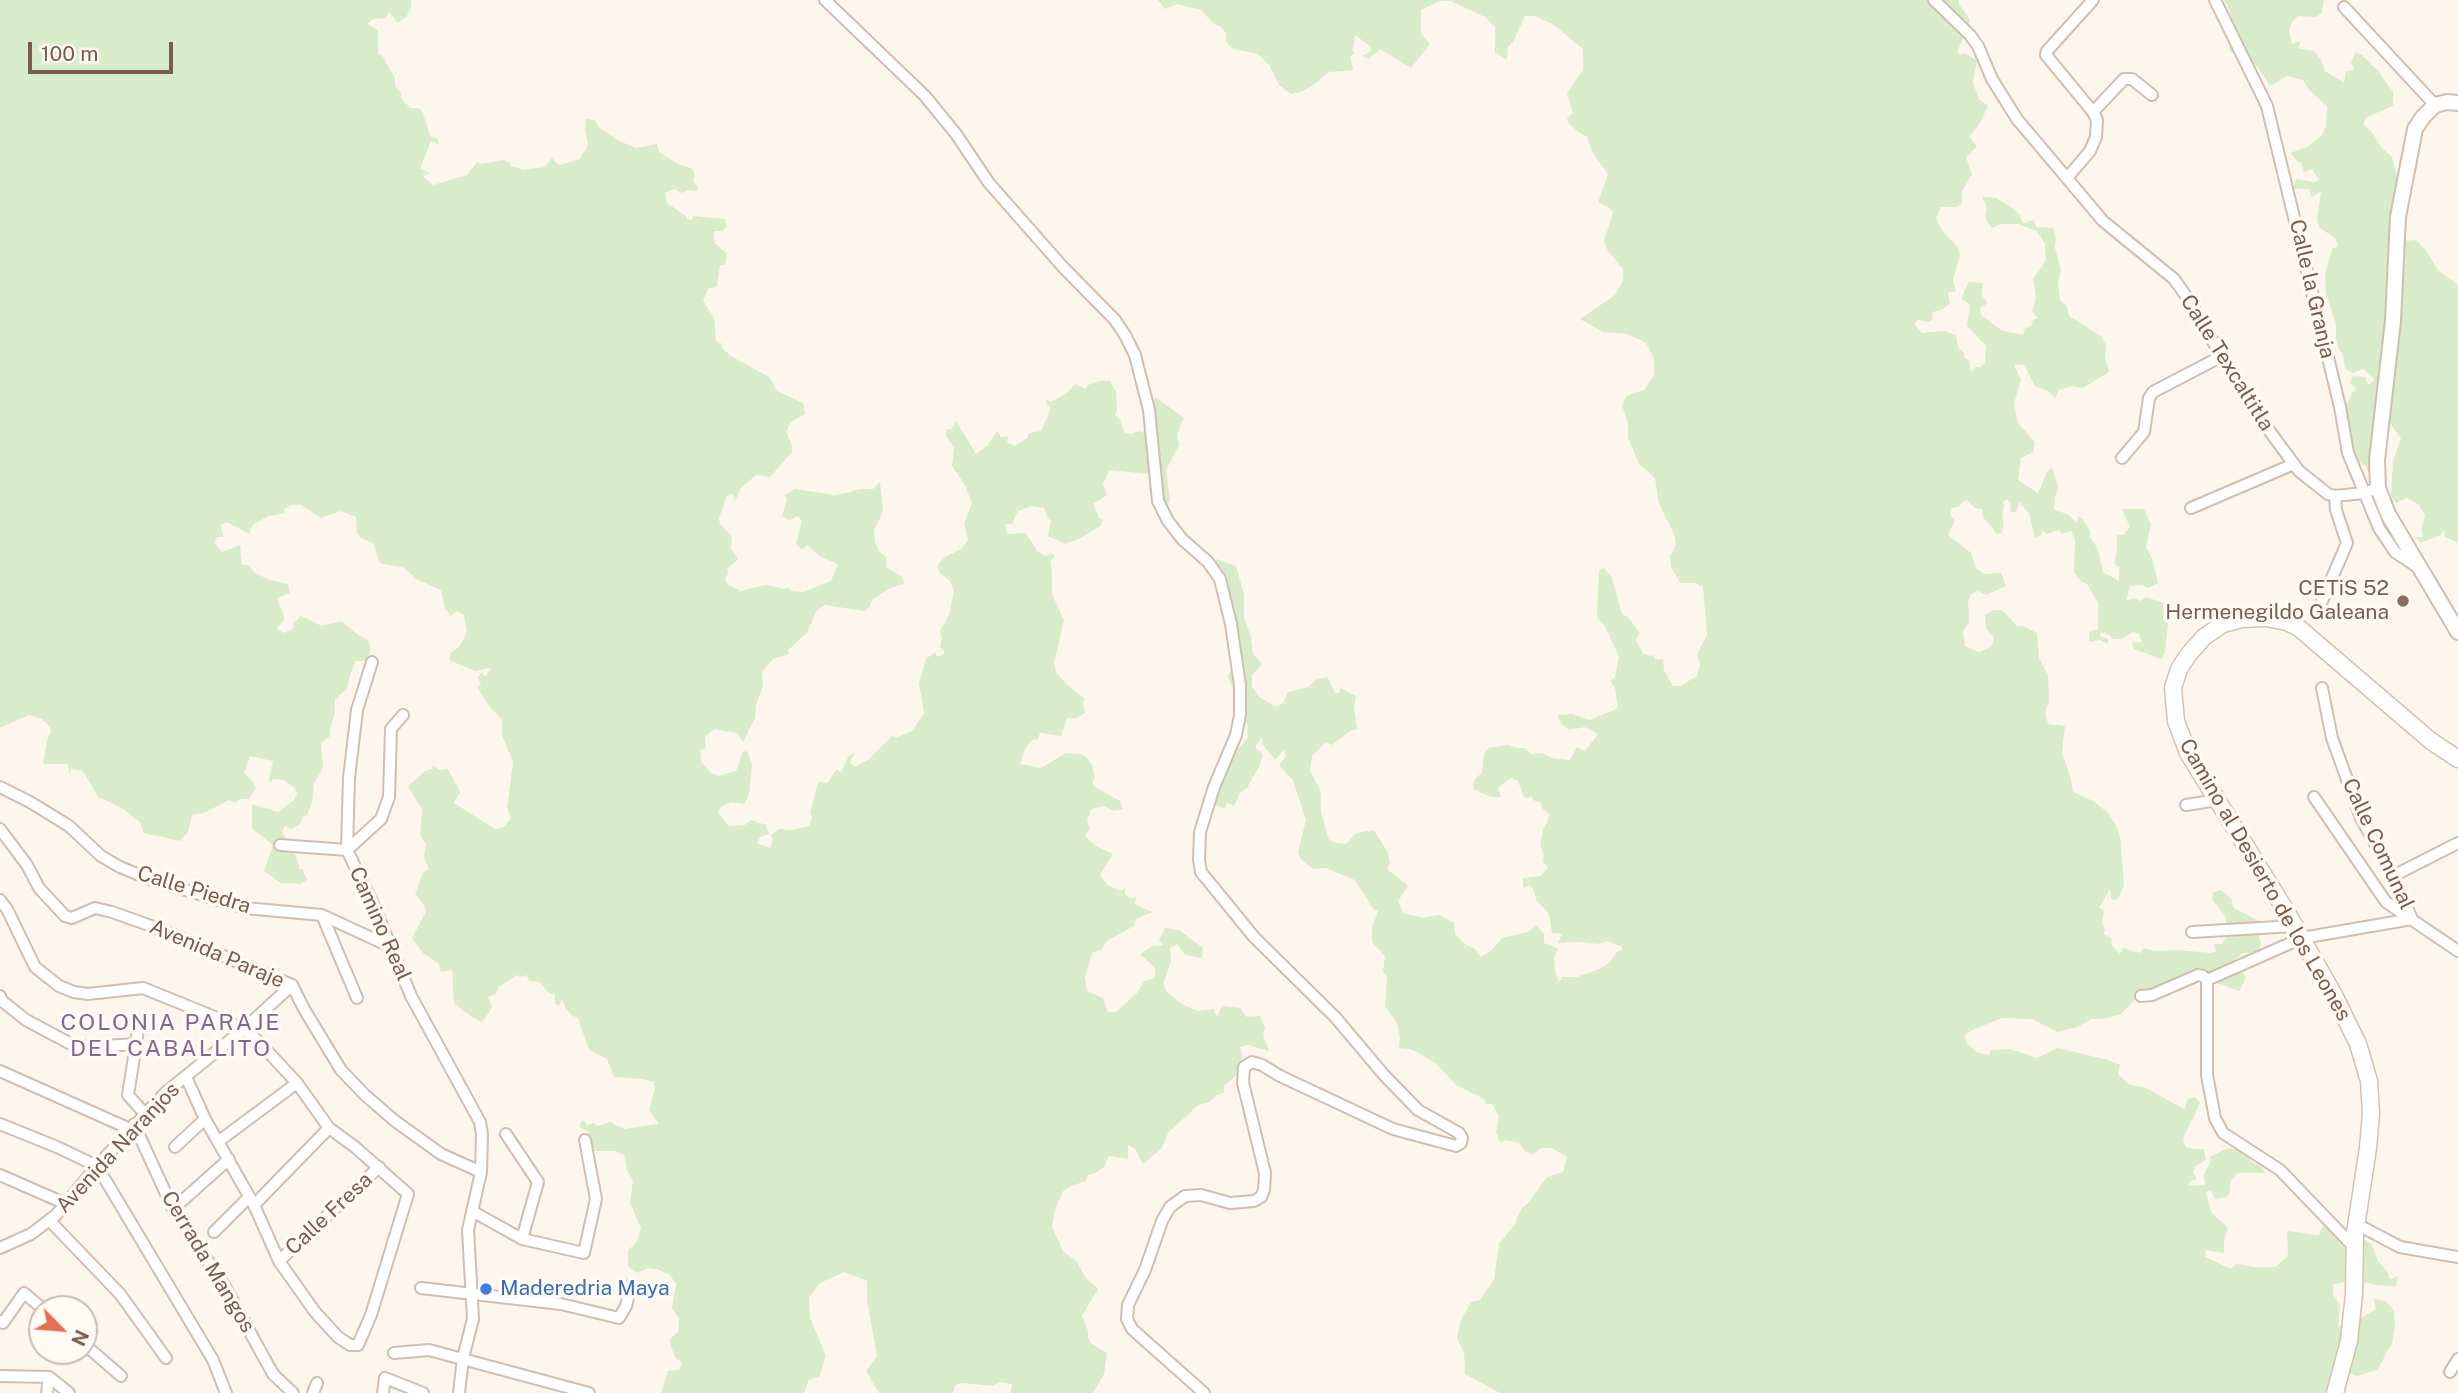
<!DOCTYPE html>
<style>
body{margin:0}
#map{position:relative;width:2458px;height:1393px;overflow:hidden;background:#fdf6ec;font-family:"Public Sans",sans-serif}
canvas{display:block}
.north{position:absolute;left:28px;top:1295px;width:70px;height:70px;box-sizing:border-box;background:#fffaf3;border:2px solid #cabbb1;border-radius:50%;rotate:115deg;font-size:19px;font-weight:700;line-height:28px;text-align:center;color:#7a5c4d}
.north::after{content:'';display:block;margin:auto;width:24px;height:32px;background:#e76f51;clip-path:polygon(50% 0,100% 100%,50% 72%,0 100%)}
.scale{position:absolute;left:28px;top:42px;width:145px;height:32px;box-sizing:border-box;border:4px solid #7a5c4d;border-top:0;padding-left:9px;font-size:21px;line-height:24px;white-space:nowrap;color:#7a5c4d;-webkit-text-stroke:5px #fffaf3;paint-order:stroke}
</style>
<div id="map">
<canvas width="2458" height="1393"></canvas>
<div class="north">N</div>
<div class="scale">100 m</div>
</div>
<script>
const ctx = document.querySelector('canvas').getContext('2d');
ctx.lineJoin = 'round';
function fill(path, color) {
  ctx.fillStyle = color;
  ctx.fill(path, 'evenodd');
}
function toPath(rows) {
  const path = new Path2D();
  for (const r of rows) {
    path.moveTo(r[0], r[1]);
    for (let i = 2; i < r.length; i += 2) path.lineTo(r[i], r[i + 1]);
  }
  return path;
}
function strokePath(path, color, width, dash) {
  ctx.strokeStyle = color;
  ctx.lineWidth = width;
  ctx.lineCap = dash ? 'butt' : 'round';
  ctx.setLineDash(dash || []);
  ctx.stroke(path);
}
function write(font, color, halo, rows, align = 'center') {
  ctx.font = font + ' "Public Sans",sans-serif';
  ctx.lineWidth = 7;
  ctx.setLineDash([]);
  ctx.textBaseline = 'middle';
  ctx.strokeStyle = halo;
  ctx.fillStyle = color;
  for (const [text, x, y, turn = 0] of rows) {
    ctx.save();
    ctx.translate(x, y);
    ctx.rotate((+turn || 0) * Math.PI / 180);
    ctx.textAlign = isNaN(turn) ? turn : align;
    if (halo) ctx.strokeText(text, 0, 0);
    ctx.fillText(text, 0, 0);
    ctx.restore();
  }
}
fill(toPath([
 [0,0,411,0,411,9,406,17,397,23,390,12,385,18,373,19,367,24,378,30,378,53,382,55,395,78,395,86,401,93,401,98,410,108,419,108,423,113,430,136,438,139,439,145,431,141,420,169,431,173,423,176,433,185,467,175,477,162,481,164,504,160,510,163,511,166,524,170,545,167,552,158,559,165,574,161,580,159,588,145,585,129,586,119,594,120,599,127,617,140,636,148,657,144,659,152,676,163,693,169,695,177,693,180,698,188,695,191,688,190,682,193,674,189,665,193,667,203,686,216,687,219,692,220,693,216,724,219,727,226,722,231,714,231,714,238,715,243,727,254,725,265,720,265,717,286,708,289,703,301,714,318,716,341,721,343,723,349,731,356,769,377,777,391,803,403,805,414,791,422,786,432,792,445,792,452,770,477,756,475,741,488,736,499,734,501,733,494,727,496,719,518,720,524,732,537,731,549,738,559,727,569,728,573,725,579,728,585,741,591,766,585,784,589,789,587,791,591,803,592,831,581,838,564,821,557,807,545,802,550,796,544,802,521,798,516,789,520,782,516,787,499,785,495,795,489,834,495,848,493,859,489,873,489,880,482,883,512,874,530,875,542,880,552,887,558,886,567,901,576,905,584,890,588,873,599,869,607,864,611,825,605,817,610,807,633,788,650,789,654,773,659,762,672,763,685,756,705,755,718,743,742,737,733,714,729,705,737,706,748,700,750,701,762,711,773,718,776,736,771,743,752,747,751,752,764,749,794,744,804,731,802,721,807,718,813,729,826,745,825,751,820,766,825,769,834,760,837,757,843,770,848,773,840,771,835,779,829,792,830,809,826,812,818,810,813,818,782,827,783,837,769,841,773,849,755,855,753,850,762,855,767,869,759,892,736,896,738,912,731,924,713,919,683,926,659,935,652,937,657,945,653,940,647,942,637,940,631,949,615,954,591,950,581,939,572,937,566,945,557,961,549,968,540,964,523,972,503,965,485,952,466,954,448,946,436,946,430,952,429,956,421,976,454,988,445,997,431,1001,437,1008,436,1007,442,1015,446,1027,438,1029,433,1041,431,1051,408,1046,402,1047,400,1051,402,1067,393,1075,384,1086,389,1088,385,1100,381,1110,381,1116,392,1117,411,1115,415,1120,420,1124,432,1131,434,1139,431,1149,435,1155,397,1184,418,1177,434,1179,445,1166,470,1170,500,1164,515,1152,501,1149,474,1109,470,1103,484,1107,495,1093,504,1099,518,1103,520,1100,526,1079,539,1065,544,1048,536,1051,521,1047,517,1044,508,1031,506,1018,511,1012,524,1005,524,1007,534,1026,533,1038,552,1045,556,1053,553,1055,557,1050,561,1052,572,1052,594,1064,620,1054,663,1056,672,1066,684,1085,699,1083,702,1085,713,1077,718,1067,718,1061,736,1040,733,1038,739,1032,740,1025,749,1020,764,1041,768,1066,753,1081,754,1086,757,1092,765,1095,778,1092,782,1095,787,1120,801,1123,809,1114,811,1104,806,1094,808,1091,810,1087,821,1090,828,1085,836,1096,846,1113,854,1100,875,1102,878,1109,886,1121,891,1125,888,1125,894,1132,899,1137,896,1134,904,1152,912,1136,919,1134,926,1108,940,1101,950,1092,953,1085,977,1087,991,1103,998,1108,1012,1116,1012,1137,993,1144,981,1155,978,1155,968,1140,954,1152,946,1163,945,1159,940,1165,928,1179,930,1203,948,1203,954,1201,958,1185,955,1177,944,1170,948,1171,962,1163,984,1166,991,1182,1004,1198,1011,1214,1009,1217,1017,1221,1008,1225,1006,1240,1008,1247,1017,1260,1016,1265,1028,1263,1035,1269,1051,1248,1045,1240,1047,1243,1056,1239,1064,1240,1072,1224,1086,1224,1093,1217,1095,1209,1102,1198,1105,1168,1133,1162,1148,1143,1164,1135,1149,1128,1145,1128,1159,1109,1156,1105,1166,1096,1173,1088,1175,1086,1181,1071,1186,1063,1191,1055,1210,1052,1227,1063,1251,1077,1262,1085,1277,1098,1289,1082,1316,1088,1331,1088,1338,1092,1344,1107,1353,1104,1374,1093,1393,1010,1393,1012,1384,999,1382,993,1386,963,1383,955,1385,953,1393,879,1393,866,1371,877,1356,867,1300,867,1281,844,1272,820,1283,809,1298,810,1318,826,1356,819,1377,809,1379,804,1393,661,1393,668,1371,679,1370,682,1363,675,1357,669,1340,678,1332,679,1318,672,1308,676,1284,670,1275,657,1269,649,1268,637,1273,628,1266,628,1250,636,1243,641,1228,630,1203,633,1180,627,1171,624,1155,615,1151,595,1151,583,1160,581,1139,590,1132,579,1127,582,1121,586,1122,586,1125,594,1123,597,1126,610,1122,624,1129,659,1124,649,1110,655,1088,654,1082,642,1079,614,1077,607,1059,589,1050,578,1018,571,1015,565,1007,562,999,559,1006,555,1003,555,995,548,992,540,982,529,981,527,975,521,977,517,975,499,987,496,994,488,997,492,1008,482,1022,472,1017,454,1003,452,970,441,972,439,964,423,953,412,938,426,912,424,905,415,894,423,873,429,869,424,857,426,844,420,834,422,810,408,786,425,771,432,769,433,765,439,770,448,769,460,792,454,803,495,829,504,827,511,818,507,808,513,762,502,735,502,720,490,707,478,688,481,683,477,678,482,672,484,676,487,675,491,668,475,671,449,660,451,653,459,647,467,633,464,615,457,611,451,616,445,608,441,590,416,579,405,568,380,563,373,543,361,538,357,533,356,517,341,511,321,518,301,505,291,505,284,509,285,513,268,516,253,525,249,534,227,522,220,525,224,537,218,537,216,539,215,544,222,552,240,545,242,565,248,565,255,573,270,580,288,584,290,593,277,598,285,619,276,629,285,633,294,628,293,624,301,616,322,626,342,621,358,635,368,640,371,649,366,661,356,661,350,675,347,688,335,700,335,712,330,729,330,736,321,743,323,768,314,783,312,803,307,815,304,816,299,825,291,829,285,826,282,832,296,856,300,869,303,869,304,874,308,879,301,884,281,883,264,871,273,845,252,828,252,804,278,812,294,800,297,794,295,788,284,780,273,779,271,783,269,779,273,761,250,756,244,773,254,783,256,789,248,799,240,799,235,803,229,800,204,813,192,815,188,832,180,841,144,833,140,822,122,808,98,797,83,771,72,769,69,774,68,764,43,764,47,740,51,732,50,727,42,719,29,715,0,728],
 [1158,0,1959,0,1959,4,1970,20,1958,50,1959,55,1964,53,1977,60,1973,83,1979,99,1988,106,1980,123,1969,137,1977,146,1966,158,1972,174,1962,191,1962,204,1956,207,1941,207,1936,218,1941,229,1959,249,1960,255,1953,280,1956,291,1948,293,1950,303,1942,310,1932,312,1933,319,1929,322,1918,320,1914,324,1922,333,1944,331,1956,335,1958,348,1963,352,1965,358,1969,360,1971,373,1975,367,1980,367,1985,363,1986,346,1967,326,1970,305,1961,298,1969,282,1983,283,1982,296,1988,303,1980,308,1981,315,2001,330,2023,335,2025,328,2031,326,2033,320,2038,318,2032,312,2036,299,2033,279,2046,261,2045,244,2037,231,2018,224,2001,224,1992,228,1985,218,1987,207,1982,197,1996,198,2014,209,2020,215,2023,223,2034,220,2036,227,2053,228,2056,239,2055,248,2061,270,2058,283,2060,300,2067,306,2069,316,2101,336,2106,345,2105,358,2109,372,2083,388,2073,386,2059,390,2055,398,2048,391,2035,386,2024,365,2014,365,2021,379,2014,403,2018,423,2035,442,2033,452,2021,458,2018,480,2038,493,2048,470,2052,468,2059,489,2055,496,2054,510,2067,514,2077,523,2078,516,2083,519,2090,531,2090,537,2098,549,2103,572,2119,581,2119,567,2114,563,2117,551,2117,535,2123,535,2130,527,2122,509,2144,509,2151,524,2146,548,2152,558,2158,583,2148,588,2142,585,2130,586,2126,601,2134,598,2140,601,2146,597,2167,604,2168,624,2165,652,2161,659,2134,649,2132,643,2142,642,2139,634,2133,632,2122,639,2112,639,2111,636,2101,632,2100,636,2108,639,2108,644,2100,640,2089,642,2089,632,2098,629,2098,603,2087,584,2081,581,2074,572,2075,540,2071,531,2062,534,2059,530,2047,534,2042,530,2041,535,2035,538,2029,513,2019,502,2016,512,2010,512,2011,503,2007,499,2003,502,2004,505,2002,518,2004,522,2002,533,1997,534,1983,517,1982,509,1975,508,1966,500,1958,507,1952,508,1950,514,1955,521,1948,535,1971,553,1976,568,1984,574,2001,573,2006,586,1986,595,1978,591,1971,594,1968,601,1969,622,1963,632,1965,646,1979,652,1991,647,1994,638,1986,628,1985,615,1993,610,2002,610,2017,626,2023,626,2037,633,2039,658,2048,675,2049,703,2045,711,2048,724,2065,726,2062,753,2070,776,2073,792,2095,802,2108,813,2116,825,2120,837,2124,886,2117,900,2111,899,2110,889,2099,908,2104,910,2102,923,2105,930,2103,934,2111,938,2112,946,2120,954,2123,948,2140,953,2143,948,2156,951,2178,950,2211,953,2216,951,2214,944,2222,944,2226,937,2226,917,2212,899,2213,892,2221,890,2231,899,2234,908,2261,922,2257,931,2261,942,2259,953,2242,953,2234,961,2246,977,2239,991,2197,975,2142,992,2121,1014,2108,1018,2092,1019,2077,1027,2058,1032,2032,1019,2002,1018,1972,1030,1964,1036,1967,1044,1978,1053,1989,1055,1991,1050,2010,1049,2037,1058,2058,1048,2108,1060,2120,1065,2118,1074,2130,1085,2144,1087,2184,1109,2188,1099,2195,1097,2200,1103,2183,1139,2186,1147,2193,1149,2204,1149,2206,1160,2196,1166,2193,1172,2197,1179,2189,1182,2188,1186,2206,1185,2203,1176,2211,1161,2210,1157,2227,1148,2247,1151,2251,1162,2261,1166,2265,1173,2237,1173,2230,1182,2230,1192,2227,1197,2215,1199,2211,1190,2206,1192,2211,1212,2228,1228,2224,1241,2224,1253,2206,1250,2205,1257,2231,1269,2237,1264,2255,1267,2275,1267,2288,1256,2287,1231,2319,1235,2323,1225,2331,1220,2343,1227,2356,1228,2358,1234,2372,1245,2378,1261,2387,1271,2390,1279,2398,1276,2396,1286,2375,1285,2357,1280,2333,1284,2333,1294,2340,1305,2338,1328,2350,1318,2361,1318,2376,1309,2374,1299,2386,1301,2394,1311,2395,1326,2392,1344,2377,1370,2357,1376,2351,1373,2339,1393,1500,1393,1465,1374,1464,1352,1457,1338,1461,1320,1471,1302,1480,1300,1494,1280,1499,1244,1514,1225,1522,1208,1528,1203,1547,1177,1563,1172,1567,1157,1552,1148,1541,1148,1533,1155,1525,1151,1519,1143,1506,1140,1500,1142,1496,1132,1499,1116,1492,1104,1486,1104,1484,1099,1456,1085,1437,1064,1424,1056,1410,1049,1399,1048,1400,1038,1397,1023,1385,1006,1387,977,1383,972,1385,956,1372,942,1372,928,1378,911,1373,909,1355,880,1326,868,1313,869,1300,858,1298,852,1306,820,1293,780,1279,765,1286,756,1284,750,1275,760,1262,744,1262,737,1255,747,1263,754,1260,765,1247,788,1240,793,1234,806,1227,803,1225,809,1213,804,1224,757,1238,749,1248,737,1247,723,1241,715,1237,697,1228,677,1237,653,1237,630,1230,620,1214,575,1216,559,1236,566,1244,594,1244,618,1251,637,1253,654,1262,664,1252,675,1252,686,1258,696,1276,707,1283,703,1288,692,1308,687,1317,679,1327,677,1335,693,1339,693,1341,688,1356,696,1354,707,1357,729,1350,731,1332,745,1326,742,1312,756,1310,771,1321,792,1321,812,1329,840,1336,843,1346,844,1356,833,1374,830,1388,853,1390,863,1387,869,1408,886,1398,901,1403,913,1423,918,1439,915,1454,923,1455,934,1466,945,1474,948,1481,957,1492,950,1502,938,1530,931,1536,925,1544,934,1544,943,1558,949,1554,957,1555,971,1559,982,1562,977,1577,977,1599,969,1609,963,1617,952,1622,950,1622,947,1608,941,1599,944,1580,942,1558,943,1562,934,1552,933,1549,914,1537,901,1533,889,1530,885,1523,888,1523,878,1541,876,1548,867,1543,862,1544,855,1540,846,1543,830,1550,815,1543,809,1541,803,1533,800,1532,797,1524,798,1518,781,1511,778,1498,788,1501,797,1491,797,1473,789,1474,781,1482,772,1484,754,1489,748,1508,745,1516,748,1526,748,1530,754,1542,753,1552,758,1570,760,1577,747,1585,751,1598,734,1585,727,1569,730,1561,724,1558,715,1572,714,1590,720,1618,708,1615,687,1610,681,1615,677,1619,656,1605,626,1597,618,1599,570,1604,568,1612,578,1622,614,1628,617,1640,633,1636,640,1643,653,1650,656,1653,655,1655,659,1663,659,1664,670,1673,686,1680,686,1697,676,1700,665,1697,654,1707,635,1703,587,1696,583,1680,583,1671,567,1670,556,1676,545,1675,536,1659,504,1655,478,1639,464,1628,438,1628,423,1622,406,1626,396,1644,390,1654,375,1654,359,1646,343,1627,334,1603,332,1580,319,1615,295,1623,280,1623,269,1608,251,1604,241,1613,212,1608,207,1598,202,1608,174,1593,153,1587,137,1580,133,1569,124,1567,118,1573,113,1567,93,1583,70,1583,49,1554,25,1535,16,1525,16,1513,42,1508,47,1507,60,1495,52,1495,27,1485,17,1451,1,1440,1,1421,10,1421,34,1430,44,1411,68,1380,49,1369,59,1362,56,1371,51,1370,46,1355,35,1353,50,1354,54,1350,56,1353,70,1329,72,1312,86,1301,92,1291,94,1279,85,1269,65,1258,54,1233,49,1226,42,1226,33,1221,27,1213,23,1201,10,1178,4,1165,9],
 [2224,0,2324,0,2322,13,2316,17,2298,16,2292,22,2289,30,2292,44,2301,41,2298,48,2314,51,2321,60,2325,71,2344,83,2346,71,2354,70,2351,62,2356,52,2362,55,2379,72,2393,92,2393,106,2367,117,2363,124,2372,132,2382,148,2392,157,2402,195,2393,232,2404,241,2416,240,2428,253,2437,269,2458,285,2458,543,2445,537,2444,530,2441,535,2420,543,2416,537,2423,537,2421,531,2425,515,2418,504,2407,498,2396,503,2391,496,2393,461,2401,439,2390,423,2374,430,2382,481,2370,477,2366,467,2357,460,2353,449,2341,434,2341,417,2352,393,2356,390,2350,382,2353,376,2365,377,2368,385,2375,380,2364,369,2352,373,2345,368,2343,355,2336,344,2336,324,2326,294,2325,274,2332,249,2338,246,2335,238,2320,228,2317,220,2321,191,2312,197,2309,189,2293,189,2296,179,2315,182,2319,180,2312,169,2304,172,2301,162,2298,162,2290,153,2307,147,2322,135,2326,127,2327,106,2309,90,2303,80,2287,76,2270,86,2257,66,2229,51,2234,29,2230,11]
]), '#d8ecc9');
const minor = toPath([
 [825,0,925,96,956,134,989,183,1062,266,1115,320,1125,335,1135,355,1149,410,1158,501,1168,521,1182,539,1208,562,1220,579,1231,624,1240,685,1240,715,1236,735,1214,787,1200,832,1199,860,1201,872,1254,937,1336,1018,1384,1075,1418,1110,1459,1133,1462,1138,1461,1143,1456,1146,1393,1129,1280,1076,1262,1065,1252,1062,1244,1067,1243,1083,1265,1173,1264,1190,1261,1197,1254,1201,1230,1203,1201,1195,1185,1196,1170,1207,1162,1221,1145,1270,1128,1305,1127,1319,1132,1329,1204,1393],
 [1934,0,1970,35,1978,46,1992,79,2017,119,2103,221,2174,279,2189,300,2248,402,2299,471,2328,494,2335,496,2364,493,2378,488],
 [2215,0,2267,106,2340,407,2348,453,2379,528,2395,552,2419,568],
 [2344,7,2435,105],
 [2093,112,2124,79,2132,79,2152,95],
 [2067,178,2090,151,2096,137,2097,120,2093,112,2046,55,2047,51,2093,0],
 [2122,458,2144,432,2149,398,2153,392,2222,356],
 [2191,508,2294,464],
 [2319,608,2347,543,2336,510,2335,496],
 [372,662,357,710,349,778,347,850,374,906,411,996,480,1122,482,1134,481,1172,468,1230,473,1319,463,1358,459,1393],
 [2322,688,2332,738,2361,818,2393,876,2412,919],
 [0,787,30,802,69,826,101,856,120,867,149,879,245,908,322,915,389,946],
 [2314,797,2386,902,2458,951],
 [2186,805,2217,800],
 [0,829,27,865,39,888,65,916,72,918,95,908,112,912,157,928,292,985,304,1009,341,1070,365,1095,395,1121,441,1154,481,1172],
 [280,845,347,850,381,819,389,797,391,729,403,715],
 [2393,876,2458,843],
 [0,900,7,909,35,967,59,986,74,992,88,994,143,988,244,1029,258,1041,297,1083,329,1128,355,1147,408,1194,371,1315,358,1345,350,1345,338,1337,315,1312,279,1261,254,1205,205,1119,186,1077],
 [322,915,357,998],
 [2192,932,2295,926],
 [2207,980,2302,938,2412,919],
 [0,996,2,1001,26,1020,69,1043,89,1047,136,1044,128,1095,145,1114],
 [2141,996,2152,995,2198,975,2203,976,2207,980,2207,1075,2215,1118,2223,1133,2280,1170,2355,1248],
 [136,1044,139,1021],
 [0,1071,130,1129],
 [0,1124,57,1147,97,1166],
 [134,1124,173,1209,224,1285,273,1374,293,1393],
 [506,1134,538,1182,522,1239],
 [219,1141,297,1083],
 [175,1147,205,1119],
 [97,1166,213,1360,226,1393],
 [0,1175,64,1203],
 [254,1205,329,1128],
 [173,1209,229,1159],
 [472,1211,522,1239,584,1253,596,1199,585,1140],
 [49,1220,120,1294,166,1358],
 [2356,1228,2364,1228,2400,1247,2458,1257],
 [214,1232,248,1198],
 [0,1248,31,1234,56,1215,97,1166,165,1093,244,1029,292,985],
 [279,1261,379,1167],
 [421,1288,561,1304,619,1318,626,1306,631,1285],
 [0,1321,3,1323,24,1293,43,1309],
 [84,1344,121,1376],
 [394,1353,429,1350,589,1393],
 [2450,1372,2458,1359],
 [0,1376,49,1377,69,1393],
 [47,1393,49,1377],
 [313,1393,317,1383],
 [383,1393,385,1378,423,1393]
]);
const tertiary = toPath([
 [2458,103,2447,102,2435,105,2423,117,2415,129,2398,217,2393,321,2377,460,2378,488,2388,514,2458,632]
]);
const secondary = toPath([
 [2335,1393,2349,1341,2354,1294,2355,1233,2368,1148,2371,1114,2369,1081,2358,1044,2334,995,2286,911,2188,753,2176,721,2173,688,2179,669,2189,654,2204,637,2223,624,2242,619,2266,618,2287,622,2299,628,2313,640,2431,741,2458,759]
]);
strokePath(minor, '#d1beb0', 14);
strokePath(tertiary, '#d1beb0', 18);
strokePath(secondary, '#d6c0b0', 19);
strokePath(minor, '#fff', 10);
strokePath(tertiary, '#fff', 14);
strokePath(secondary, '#fff', 16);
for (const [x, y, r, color] of [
 [2403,601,7,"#8d6e63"],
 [486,1289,7,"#3f7fe0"]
]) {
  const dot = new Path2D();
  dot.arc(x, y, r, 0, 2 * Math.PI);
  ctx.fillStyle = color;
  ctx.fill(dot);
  strokePath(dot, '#fffaf3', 2.5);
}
write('21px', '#7a5c4d', '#fffaf3', [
 ["Calle la Granja",2312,289,77],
 ["Calle Texcaltitla",2227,363,58],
 ["Calle Comunal",2378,844,65],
 ["Camino al Desierto de los Leones",2265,880,60],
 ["Calle Piedra",194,890,17],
 ["Camino Real",380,924,66],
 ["Avenida Paraje",217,954,23],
 ["Avenida Naranjos",118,1148,-47],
 ["Calle Fresa",329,1214,-43],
 ["Cerrada Mangos",208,1262,59]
]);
write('21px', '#785e54', '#fffaf3', [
 ["CETiS 52",2389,589],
 ["Hermenegildo Galeana",2389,613]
], 'right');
write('21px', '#366cbe', '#fffaf3', [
 ["Maderedria Maya",500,1289]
], 'left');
ctx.letterSpacing = '2px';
write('23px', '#846695', '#fffaf3', [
 ["COLONIA PARAJE",171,1023],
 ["DEL CABALLITO",171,1049]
]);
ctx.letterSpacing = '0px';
</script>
